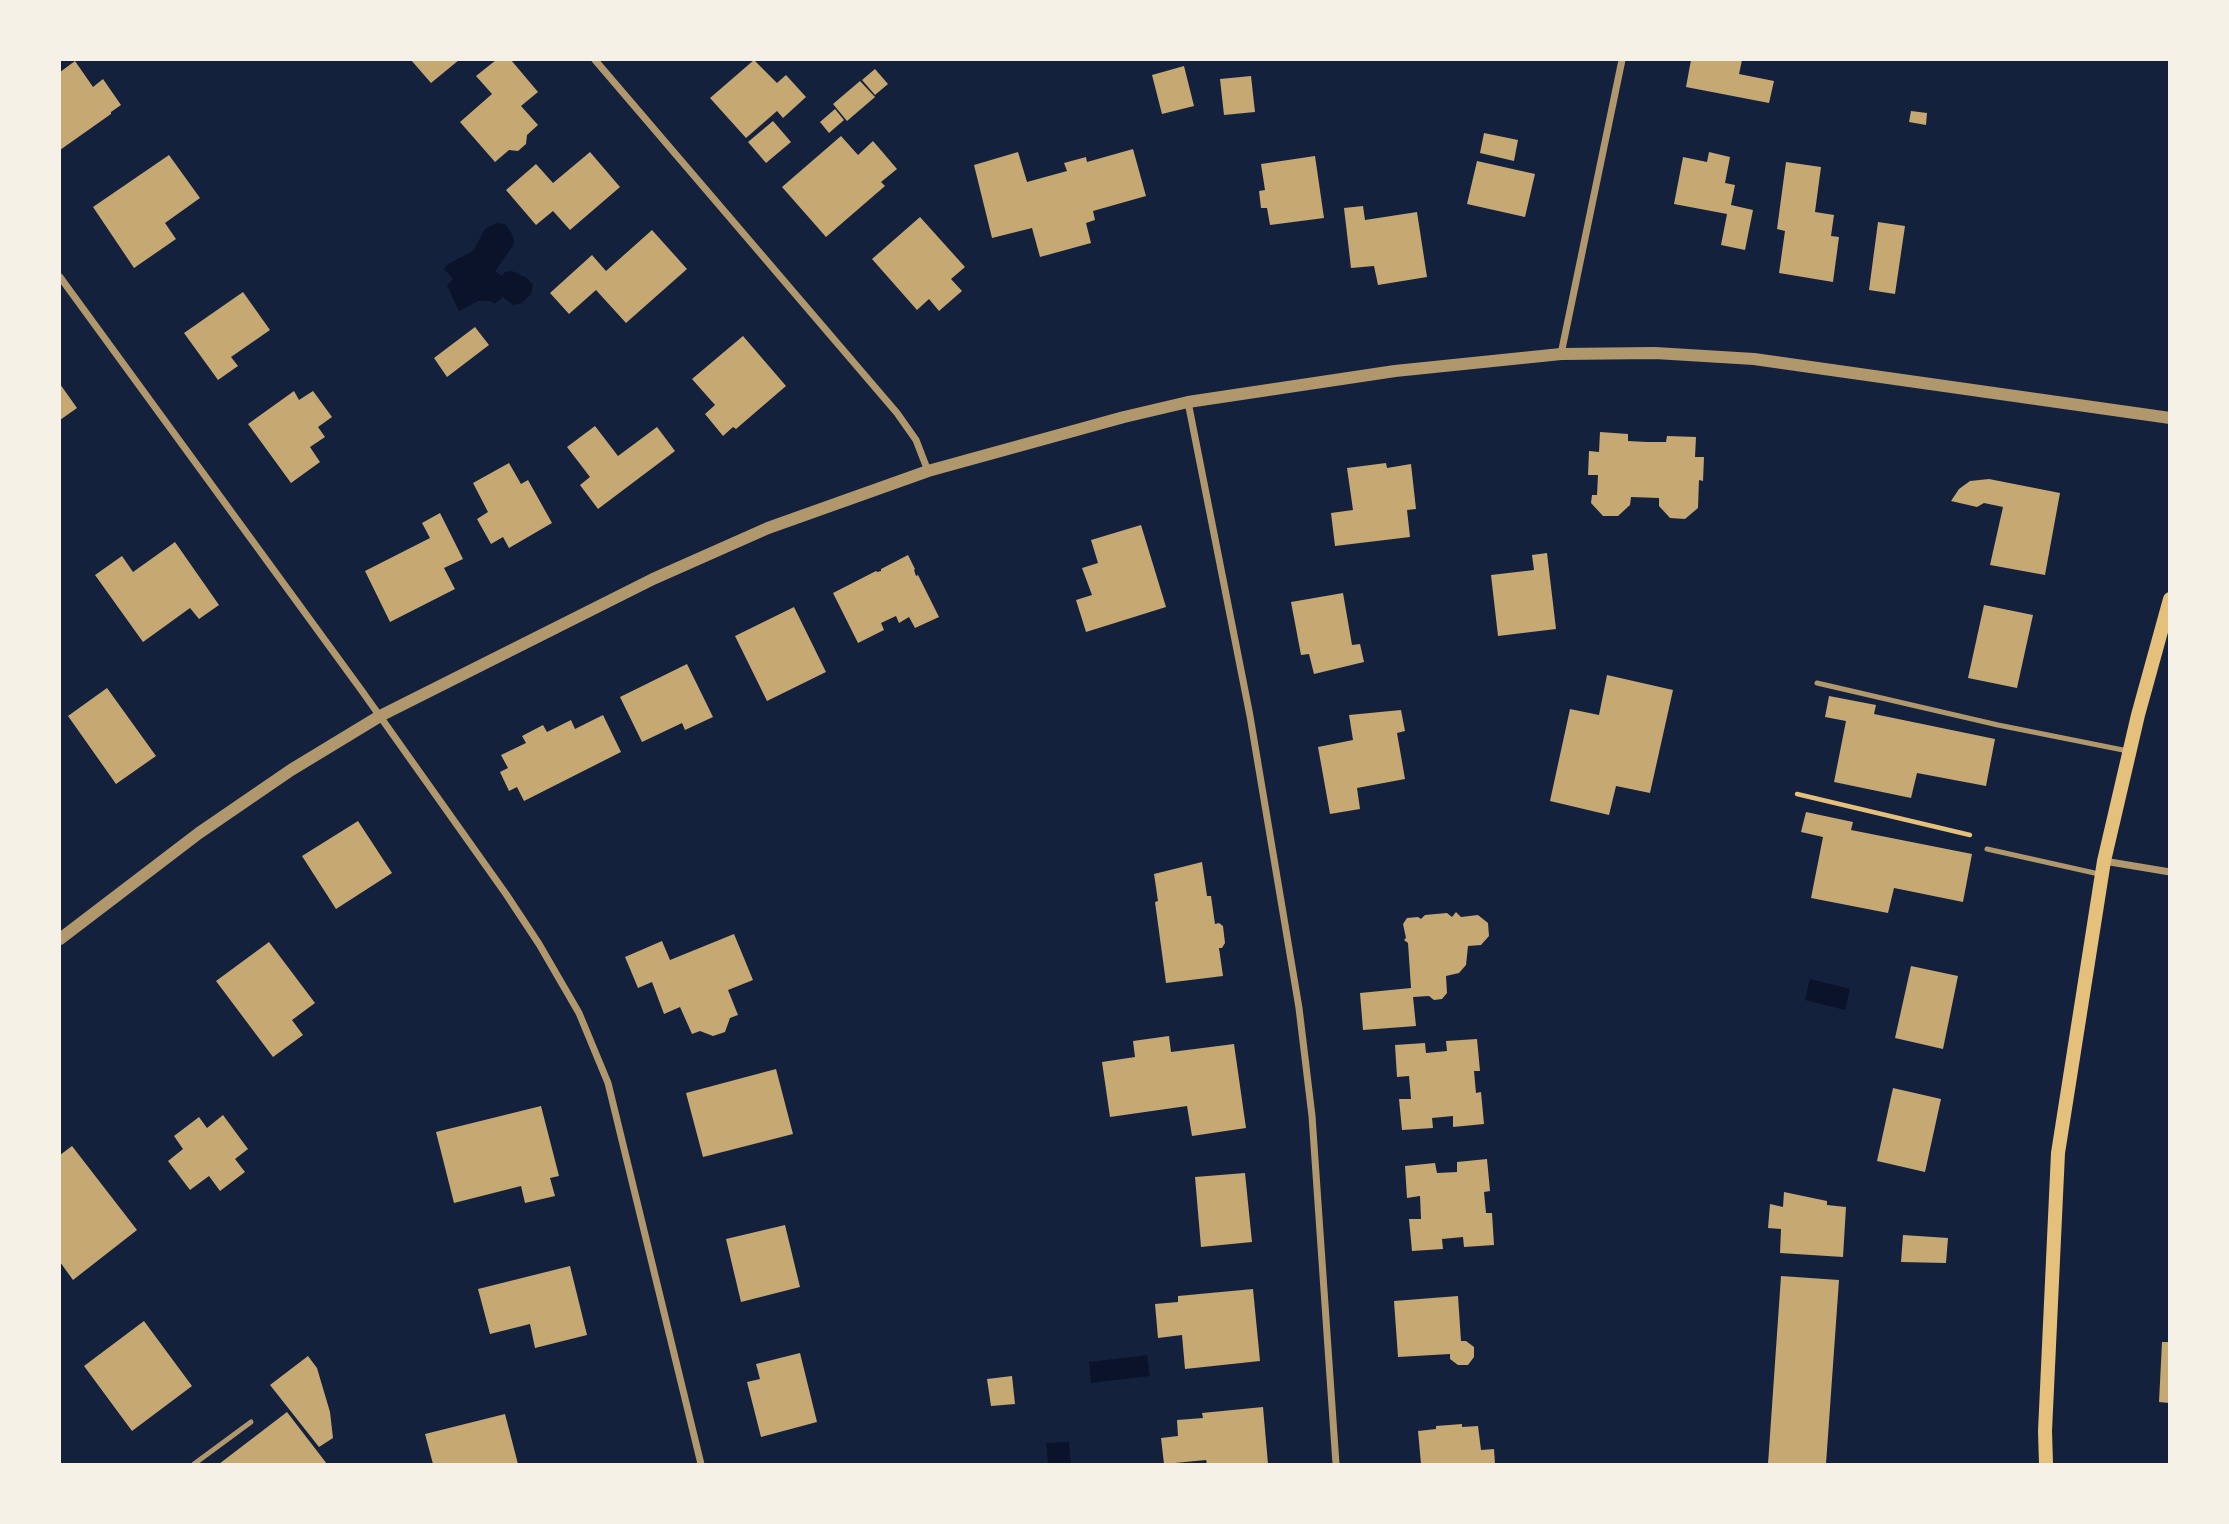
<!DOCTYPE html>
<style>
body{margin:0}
#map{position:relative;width:2229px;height:1524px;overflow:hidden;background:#14213d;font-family:"Public Sans",sans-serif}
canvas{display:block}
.frame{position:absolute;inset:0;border:61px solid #f6f1e7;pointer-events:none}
</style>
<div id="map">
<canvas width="2229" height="1524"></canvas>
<div class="frame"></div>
</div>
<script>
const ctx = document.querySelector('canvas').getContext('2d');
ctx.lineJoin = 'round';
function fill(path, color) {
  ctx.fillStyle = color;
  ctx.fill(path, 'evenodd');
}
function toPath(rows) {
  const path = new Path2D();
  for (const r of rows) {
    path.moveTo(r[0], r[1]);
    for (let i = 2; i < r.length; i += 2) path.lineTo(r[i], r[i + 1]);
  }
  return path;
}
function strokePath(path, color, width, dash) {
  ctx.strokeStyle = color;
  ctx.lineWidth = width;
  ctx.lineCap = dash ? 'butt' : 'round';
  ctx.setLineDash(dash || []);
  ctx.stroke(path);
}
fill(toPath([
 [497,223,505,224,512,234,514,240,513,246,495,271,502,276,505,272,512,271,527,278,533,285,531,294,522,303,518,304,513,305,503,297,494,304,490,301,478,301,459,311,447,286,453,279,444,269,448,264,473,251,485,229],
 [1810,979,1850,989,1845,1010,1805,1000],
 [1147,1355,1150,1376,1091,1383,1089,1362],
 [1069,1442,1071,1464,1048,1464,1046,1443]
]), '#0b132b');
fill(toPath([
 [411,60,459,60,431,83],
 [496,60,511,60,538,92,521,106,538,125,527,135,526,144,518,151,509,150,495,162,460,122,492,94,476,76],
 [754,60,777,83,786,75,806,97,783,118,777,111,746,138,710,98],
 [1691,60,1742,60,1739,74,1774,81,1769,103,1686,87],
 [75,61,93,87,103,79,121,105,111,112,111,114,60,150,60,72],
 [1184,66,1194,106,1162,114,1152,75],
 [875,69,888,84,875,95,862,80],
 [1251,76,1255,112,1224,115,1220,79],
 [860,81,875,97,847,121,833,104],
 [835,109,844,120,829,133,820,122],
 [1911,111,1927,113,1926,125,1909,122],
 [773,121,791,142,766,163,748,142],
 [1484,133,1518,140,1514,161,1480,153],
 [841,136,858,155,873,141,897,169,881,182,885,186,826,237,782,187],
 [1133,149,1146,196,1093,211,1095,220,1086,223,1091,243,1040,257,1032,228,992,238,974,165,1018,152,1027,182,1067,171,1064,163,1086,157,1087,162],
 [590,152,620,187,570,230,553,211,536,225,506,190,536,164,553,183],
 [1709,152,1730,157,1725,183,1735,185,1731,205,1753,210,1745,250,1721,245,1727,214,1674,204,1683,157,1707,162],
 [169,155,200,198,165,223,176,239,134,268,93,207],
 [1315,156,1324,218,1270,225,1267,208,1261,208,1259,191,1265,190,1261,164],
 [1477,161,1535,174,1525,217,1467,204],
 [1786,162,1821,167,1815,212,1834,215,1831,236,1839,237,1833,282,1779,273,1785,231,1777,229],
 [1363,206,1365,220,1417,212,1427,277,1378,285,1374,266,1351,268,1344,208],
 [920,217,965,267,951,279,962,291,939,311,929,299,917,310,872,259],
 [1878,222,1905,226,1895,294,1869,290],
 [652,230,687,269,626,323,596,290,569,314,550,293,592,255,606,271],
 [243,292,270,330,231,357,238,366,218,380,184,333],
 [475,327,489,345,447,377,434,358],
 [743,336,786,386,736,429,733,427,723,436,705,414,715,405,692,379],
 [60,384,77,408,60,420],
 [294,391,299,400,313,391,332,417,318,427,325,437,310,447,320,462,291,483,248,424],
 [595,426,618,456,657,427,675,451,598,509,580,485,590,477,567,447],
 [1600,432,1628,434,1628,441,1647,442,1666,442,1667,436,1696,437,1695,457,1704,457,1703,481,1699,480,1698,508,1685,519,1670,518,1659,506,1659,498,1631,497,1630,505,1618,516,1603,516,1591,503,1592,495,1597,495,1598,475,1588,475,1589,451,1599,452],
 [509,463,521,484,528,480,552,523,509,548,503,537,491,544,477,519,488,512,473,483],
 [1386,463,1387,468,1411,464,1416,509,1407,510,1410,537,1335,546,1331,513,1353,510,1347,468],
 [1989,479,2060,493,2045,575,1990,565,2003,507,1984,503,1977,507,1951,501,1959,489,1970,481],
 [440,513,463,559,444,568,455,589,390,622,365,571,430,538,422,523],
 [1141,525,1166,607,1086,632,1076,600,1092,595,1082,568,1098,563,1091,540],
 [175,542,219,605,199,619,190,608,143,642,95,575,122,556,133,572],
 [1547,553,1556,629,1498,636,1491,575,1534,570,1532,555],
 [908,555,915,569,914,570,916,576,918,575,939,617,915,628,909,617,899,623,896,616,881,623,884,630,858,643,833,593,876,571,877,572,881,571,881,569],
 [1343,593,1352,645,1360,644,1364,662,1314,674,1309,654,1301,655,1291,602],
 [1984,605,2033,615,2017,688,1968,678],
 [794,607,826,672,767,701,735,636],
 [687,664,713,717,685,730,682,723,642,742,620,697],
 [1607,675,1673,690,1650,793,1616,786,1609,815,1550,801,1570,709,1599,715],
 [107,688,156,756,116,784,68,716],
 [1829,696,1876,705,1874,714,1995,739,1986,786,1917,773,1911,798,1834,782,1846,721,1825,717],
 [1401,710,1405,731,1397,733,1405,779,1357,788,1360,809,1330,814,1318,747,1353,740,1349,715],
 [603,715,621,752,524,801,517,787,509,791,500,772,508,768,501,755,526,743,522,736,543,725,547,732,571,720,575,729],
 [1806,812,1853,822,1851,830,1972,854,1963,902,1894,888,1888,913,1811,898,1823,837,1801,832],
 [358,821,392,873,336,909,302,856],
 [1202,862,1207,896,1211,896,1215,924,1219,923,1223,926,1225,943,1222,948,1219,948,1223,976,1166,983,1155,902,1158,901,1154,874],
 [1456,912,1461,917,1478,915,1488,923,1489,936,1481,945,1468,946,1466,965,1459,973,1446,976,1447,993,1442,999,1434,1000,1429,996,1413,997,1416,1026,1363,1030,1360,993,1411,988,1408,943,1404,940,1406,938,1403,924,1407,918,1418,917,1421,919,1425,915,1447,913,1452,917],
 [734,934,753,980,728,990,738,1015,730,1018,725,1032,713,1036,700,1031,692,1034,680,1007,664,1014,652,982,638,988,625,957,662,941,670,960],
 [269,942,315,1003,292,1020,303,1035,273,1057,216,981],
 [1911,966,1958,976,1943,1049,1895,1038],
 [1169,1036,1171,1052,1234,1044,1246,1128,1192,1136,1187,1106,1110,1117,1102,1062,1135,1057,1133,1041],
 [1477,1039,1480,1071,1474,1071,1476,1093,1481,1092,1484,1124,1453,1127,1453,1116,1432,1118,1433,1128,1402,1130,1399,1099,1411,1099,1409,1076,1397,1077,1395,1045,1425,1043,1426,1053,1447,1051,1446,1041],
 [776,1069,793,1134,703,1157,686,1093],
 [1893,1088,1941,1099,1925,1172,1877,1161],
 [541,1106,559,1176,550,1178,555,1196,525,1203,521,1186,454,1203,436,1132],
 [223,1115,248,1149,235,1159,245,1172,220,1191,209,1176,190,1190,168,1161,183,1149,174,1136,199,1117,207,1128],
 [72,1146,137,1230,73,1280,60,1262,60,1155],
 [1487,1159,1490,1191,1484,1192,1486,1213,1492,1213,1494,1245,1464,1247,1463,1237,1442,1239,1443,1249,1412,1251,1409,1219,1421,1219,1420,1196,1407,1198,1405,1166,1435,1163,1437,1173,1457,1172,1457,1162],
 [1245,1173,1252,1242,1201,1247,1195,1177],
 [1784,1192,1827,1201,1827,1205,1846,1207,1843,1257,1780,1253,1781,1229,1768,1228,1770,1204,1783,1207],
 [785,1225,800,1287,741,1302,726,1239],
 [1903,1235,1948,1238,1946,1263,1901,1262],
 [570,1266,587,1335,535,1348,530,1324,490,1334,478,1289],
 [1781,1276,1839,1280,1826,1464,1768,1464],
 [1253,1289,1260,1361,1185,1369,1182,1335,1158,1338,1155,1304,1178,1302,1178,1296],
 [1458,1296,1461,1341,1466,1341,1474,1347,1474,1357,1468,1365,1458,1365,1450,1359,1450,1354,1398,1357,1394,1301],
 [144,1321,192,1386,132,1431,84,1366],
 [2162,1342,2169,1342,2169,1403,2159,1402],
 [800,1353,817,1422,761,1437,747,1382,760,1379,756,1364],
 [308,1356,317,1368,330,1412,333,1438,319,1447,270,1385],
 [1012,1376,1015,1404,991,1406,987,1379],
 [1263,1407,1268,1464,1207,1464,1206,1460,1164,1464,1161,1438,1178,1436,1177,1420,1203,1418,1202,1413],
 [287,1412,327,1464,219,1464],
 [505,1414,518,1464,433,1464,425,1434],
 [1462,1424,1462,1427,1478,1426,1481,1450,1494,1449,1495,1464,1421,1464,1418,1431,1436,1429,1436,1426]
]), '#c6a872');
strokePath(toPath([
 [1797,794,1970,835]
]), '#e5c07b', 4.5);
strokePath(toPath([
 [1817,683,1998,725,2128,751],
 [1987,849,2099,874],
 [194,1464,251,1422]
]), '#b1986c', 5);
strokePath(toPath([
 [595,60,897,413,916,440,928,471],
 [60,277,362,691,506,894,539,944,579,1013,608,1083,701,1464],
 [1561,354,1622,60],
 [1188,402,1250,716,1299,1008,1312,1116,1336,1464],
 [2104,861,2170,872]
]), '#b1986c', 7);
strokePath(toPath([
 [60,939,199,833,291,770,380,716,653,579,768,528,928,471,1124,417,1188,402,1395,371,1561,354,1655,353,1754,359,2170,418]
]), '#b1986c', 12);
strokePath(toPath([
 [2046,1464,2045,1431,2058,1153,2104,861,2138,715,2170,599]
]), '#e5c07b', 14);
</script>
